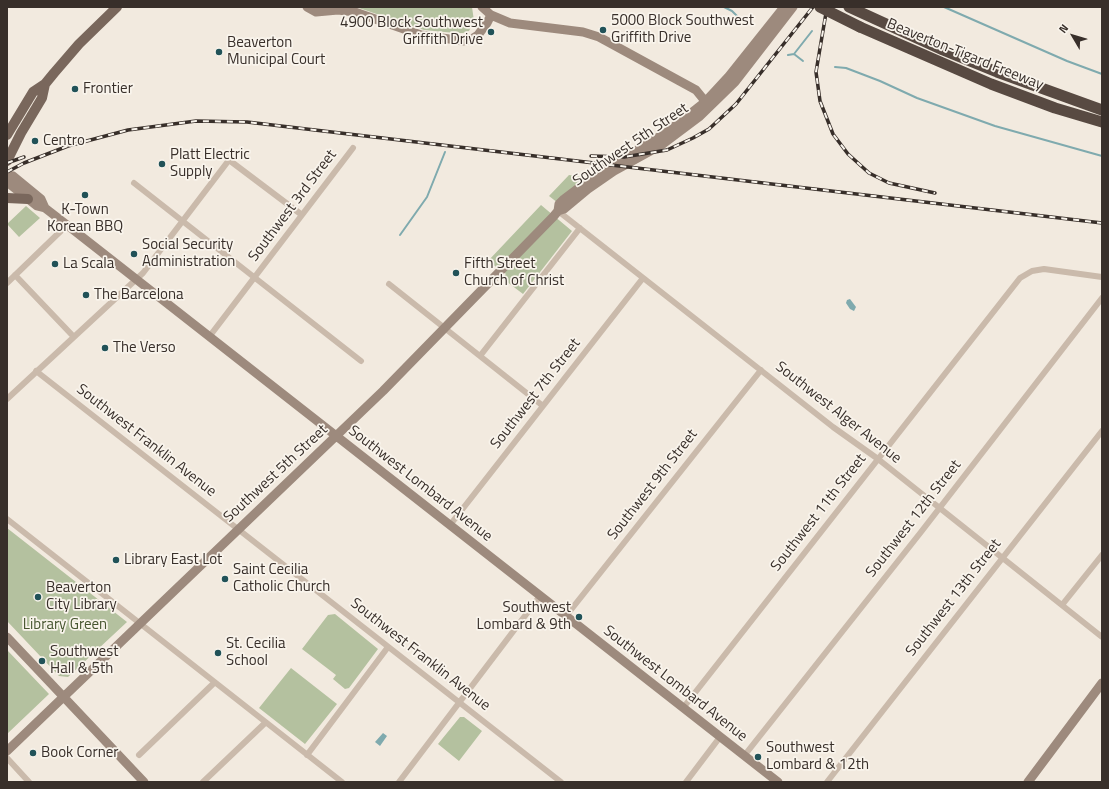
<!DOCTYPE html>
<style>
body{margin:0}
#map{position:relative;width:1109px;height:789px;overflow:hidden;background:#f2eadf;font-family:"Titillium Web",sans-serif}
canvas{display:block}
.frame{position:absolute;inset:0;border:8px solid #382f2a;pointer-events:none}
.north{position:absolute;left:1053px;top:16px;width:40px;height:40px;-webkit-text-stroke:3px #f9f4ec;paint-order:stroke;rotate:308deg;font-size:11px;font-weight:700;line-height:16px;text-align:center;color:#382f2a}
.north::after{content:'';display:block;margin:auto;width:14px;height:18px;background:#382f2a;clip-path:polygon(50% 0,100% 100%,50% 72%,0 100%)}
</style>
<div id="map">
<canvas width="1109" height="789"></canvas>
<div class="frame"></div>
<div class="north">N</div>
</div>
<script>
const ctx = document.querySelector('canvas').getContext('2d');
ctx.lineJoin = 'round';
function fill(path, color) {
  ctx.fillStyle = color;
  ctx.fill(path, 'evenodd');
}
function toPath(rows) {
  const path = new Path2D();
  for (const r of rows) {
    path.moveTo(r[0], r[1]);
    for (let i = 2; i < r.length; i += 2) path.lineTo(r[i], r[i + 1]);
  }
  return path;
}
function strokePath(path, color, width, dash) {
  ctx.strokeStyle = color;
  ctx.lineWidth = width;
  ctx.lineCap = dash ? 'butt' : 'round';
  ctx.setLineDash(dash || []);
  ctx.stroke(path);
}
function write(font, color, halo, rows, align = 'center') {
  ctx.font = font + ' "Titillium Web",sans-serif';
  ctx.lineWidth = 3.5;
  ctx.setLineDash([]);
  ctx.textBaseline = 'middle';
  ctx.strokeStyle = halo;
  ctx.fillStyle = color;
  for (const [text, x, y, turn = 0] of rows) {
    ctx.save();
    ctx.translate(x, y);
    ctx.rotate((+turn || 0) * Math.PI / 180);
    ctx.textAlign = isNaN(turn) ? turn : align;
    if (halo) ctx.strokeText(text, 0, 0);
    ctx.fillText(text, 0, 0);
    ctx.restore();
  }
}
fill(toPath([
 [356,7,472,7,474,21,469,31,463,33,455,33,424,30],
 [569,175,592,178,567,210,549,196],
 [541,205,572,231,523,294,502,278,506,274,488,261],
 [26,206,40,218,19,237,7,224],
 [7,528,127,622,68,677,59,676,7,621],
 [335,614,378,649,349,688,345,689,333,679,336,675,302,649,328,615],
 [8,651,49,694,7,734,7,652],
 [291,668,337,704,305,744,259,708],
 [460,717,464,717,482,731,459,761,438,744]
]), '#b4c19f');
fill(toPath([
 [850,299,856,307,854,311,850,309,846,303,847,300],
 [383,733,387,736,380,746,375,742]
]), '#7faaae');
strokePath(toPath([
 [724,7,732,11,738,17],
 [944,7,1067,61,1102,74],
 [794,54,812,31],
 [788,55,794,54,803,61],
 [835,67,846,68,880,81,917,98,995,126,1102,156],
 [400,235,427,197,445,152]
]), '#7faaae', 2);
strokePath(toPath([
 [134,183,361,361],
 [558,211,833,427,878,459,1102,637],
 [15,275,73,336],
 [7,283,67,225],
 [389,284,543,406],
 [209,337,353,148],
 [480,356,580,228],
 [36,371,561,782],
 [7,399,143,273,229,160,302,215],
 [7,519,342,782],
 [450,525,643,278],
 [1062,605,1102,555],
 [566,616,761,370],
 [683,708,1020,278,1032,271,1044,269,1102,277],
 [139,755,214,683],
 [307,755,388,647],
 [744,756,921,532,1102,298],
 [7,758,29,782],
 [203,782,265,723],
 [399,782,540,596],
 [686,782,720,737],
 [827,782,1102,431]
]), '#cabaab', 6);
strokePath(toPath([
 [307,7,316,12,338,10,355,12,421,35,463,41,470,40,478,35,487,23,491,15],
 [482,7,491,15,510,23,583,32,599,37,696,90,709,106],
 [7,175,13,176,41,199,45,208],
 [7,182,37,206,45,208,67,225,778,782],
 [558,211,564,209,588,189,614,171,663,144,699,117,735,82,793,7],
 [7,637,144,782],
 [7,751,383,391,553,217,558,211,559,204,564,199,601,171,667,132,705,102,729,76,784,7],
 [1028,782,1102,683]
]), '#9d8a7d', 9);
strokePath(toPath([
 [7,135,33,92,45,84],
 [7,161,21,133,42,98,45,84,54,73,79,44,117,7],
 [7,198,28,199]
]), '#79675c', 10);
strokePath(toPath([
 [849,7,943,50,997,72,1102,110],
 [860,27,991,84,1055,108,1102,122]
]), '#584a42', 11);
const rail = toPath([
 [827,7,816,72,820,101,833,134,848,154,869,173,889,183,935,193],
 [591,156,624,157,667,150,693,138,709,129,736,104,813,7],
 [7,163,24,157],
 [7,172,24,163,68,146,128,130,196,121,247,122,1102,223]
]);
strokePath(rail, '#382f2a', 3.5);
strokePath(rail, '#f9f4ec', 2, [6]);
strokePath(toPath([
 [820,7,860,27]
]), '#584a42', 11);
for (const [x, y, r, color] of [
 [603,30,4,"#215258"],
 [491,32,4,"#215258"],
 [219,52,4,"#215258"],
 [75,89,4,"#215258"],
 [35,141,4,"#215258"],
 [162,164,4,"#215258"],
 [85,195,4,"#215258"],
 [134,254,4,"#215258"],
 [55,264,4,"#215258"],
 [456,273,4,"#215258"],
 [86,295,4,"#215258"],
 [105,348,4,"#215258"],
 [116,560,4,"#215258"],
 [225,579,4,"#215258"],
 [38,597,4,"#215258"],
 [579,617,4,"#215258"],
 [218,653,4,"#215258"],
 [42,661,4,"#215258"],
 [33,753,4,"#215258"],
 [758,757,4,"#215258"]
]) {
  const dot = new Path2D();
  dot.arc(x, y, r, 0, 2 * Math.PI);
  ctx.fillStyle = color;
  ctx.fill(dot);
  strokePath(dot, '#f9f4ec', 1.5);
}
write('15px', '#382f2a', '#f9f4ec', [
 ["5000 Block Southwest",611,21],
 ["Griffith Drive",611,38],
 ["4900 Block Southwest",483,23,"right"],
 ["Griffith Drive",483,40,"right"],
 ["Beaverton",227,43],
 ["Municipal Court",227,60],
 ["Frontier",83,89],
 ["Centro",43,141],
 ["Platt Electric",170,155],
 ["Supply",170,172],
 ["K-Town",85,210,"center"],
 ["Korean BBQ",85,227,"center"],
 ["Social Security",142,245],
 ["Administration",142,262],
 ["La Scala",63,264],
 ["Fifth Street",464,264],
 ["Church of Christ",464,281],
 ["The Barcelona",94,295],
 ["The Verso",113,348],
 ["Library East Lot",124,560],
 ["Saint Cecilia",233,570],
 ["Catholic Church",233,587],
 ["Beaverton",46,588],
 ["City Library",46,605],
 ["Southwest",571,608,"right"],
 ["Lombard & 9th",571,625,"right"],
 ["St. Cecilia",226,644],
 ["School",226,661],
 ["Southwest",50,652],
 ["Hall & 5th",50,669],
 ["Southwest",766,748],
 ["Lombard & 12th",766,765],
 ["Book Corner",41,753]
], 'left');
write('15px', '#382f2a', '#f9f4ec', [
 ["Beaverton-Tigard Freeway",965,55,22],
 ["Southwest 5th Street",631,145,-34],
 ["Southwest 3rd Street",293,206,-53],
 ["Southwest 7th Street",536,394,-52],
 ["Southwest Alger Avenue",838,413,38],
 ["Southwest Franklin Avenue",146,441,38],
 ["Southwest 5th Street",276,474,-43],
 ["Southwest Lombard Avenue",420,484,38],
 ["Southwest 9th Street",653,485,-52],
 ["Southwest 11th Street",819,513,-52],
 ["Southwest 12th Street",914,519,-52],
 ["Southwest 13th Street",954,598,-52],
 ["Southwest Franklin Avenue",420,655,38],
 ["Southwest Lombard Avenue",675,684,38]
]);
write('15px', '#46552f', '#f9f4ec', [
 ["Library Green",65,625]
]);
</script>
